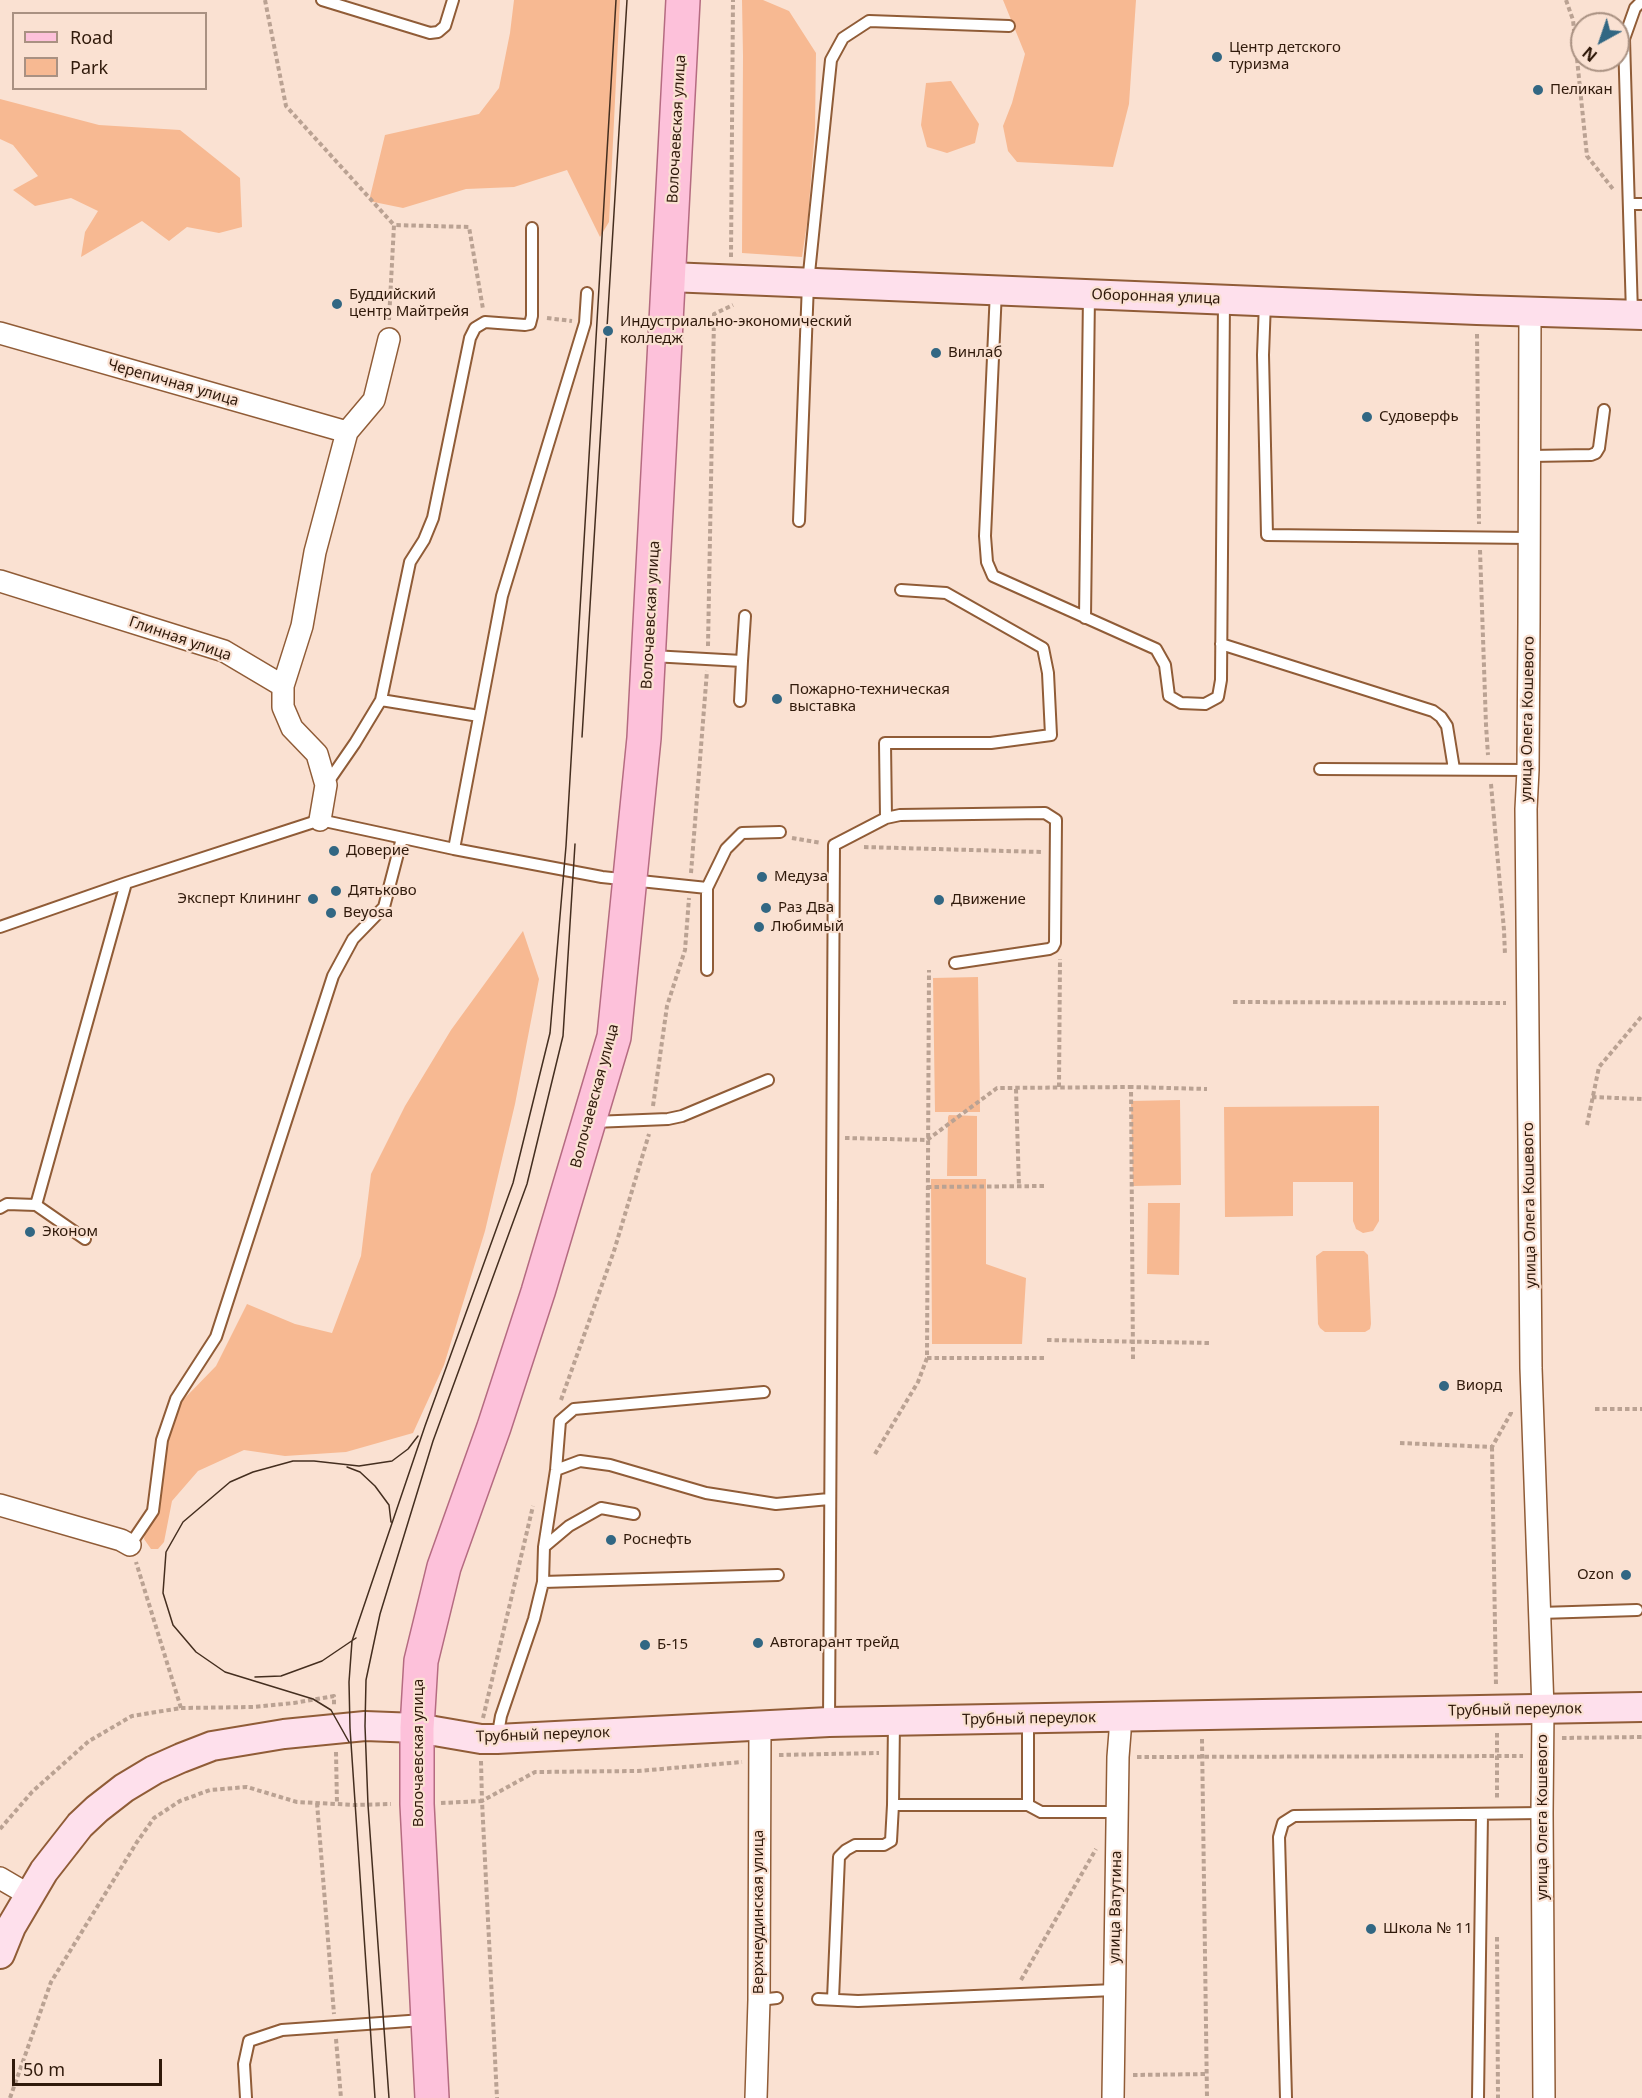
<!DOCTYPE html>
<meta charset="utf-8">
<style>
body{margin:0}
#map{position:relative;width:1642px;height:2098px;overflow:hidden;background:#fae1d2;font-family:"Noto Sans",sans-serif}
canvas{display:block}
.legend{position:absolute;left:12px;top:12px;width:195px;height:78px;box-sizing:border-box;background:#fae1d2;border:2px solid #a99182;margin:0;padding:8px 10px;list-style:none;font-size:18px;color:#301a0b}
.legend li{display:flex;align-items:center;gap:12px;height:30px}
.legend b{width:30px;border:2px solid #a99182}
.north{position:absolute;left:1570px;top:12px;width:60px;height:60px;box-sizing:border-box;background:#fae1d2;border:2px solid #a99182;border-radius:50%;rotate:220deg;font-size:16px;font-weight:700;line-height:24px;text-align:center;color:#301a0b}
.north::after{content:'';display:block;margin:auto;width:21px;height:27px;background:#326783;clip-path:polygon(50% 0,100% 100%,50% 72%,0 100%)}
.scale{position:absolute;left:12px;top:2059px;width:150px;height:27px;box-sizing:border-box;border:3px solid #301a0b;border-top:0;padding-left:8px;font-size:18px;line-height:21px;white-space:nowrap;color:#301a0b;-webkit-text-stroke:4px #fae1d2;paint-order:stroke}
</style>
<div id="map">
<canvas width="1642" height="2098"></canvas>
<ul class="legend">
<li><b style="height:8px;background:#fdc1da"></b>Road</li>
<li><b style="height:16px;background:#f7b992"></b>Park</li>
</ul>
<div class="north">N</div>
<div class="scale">50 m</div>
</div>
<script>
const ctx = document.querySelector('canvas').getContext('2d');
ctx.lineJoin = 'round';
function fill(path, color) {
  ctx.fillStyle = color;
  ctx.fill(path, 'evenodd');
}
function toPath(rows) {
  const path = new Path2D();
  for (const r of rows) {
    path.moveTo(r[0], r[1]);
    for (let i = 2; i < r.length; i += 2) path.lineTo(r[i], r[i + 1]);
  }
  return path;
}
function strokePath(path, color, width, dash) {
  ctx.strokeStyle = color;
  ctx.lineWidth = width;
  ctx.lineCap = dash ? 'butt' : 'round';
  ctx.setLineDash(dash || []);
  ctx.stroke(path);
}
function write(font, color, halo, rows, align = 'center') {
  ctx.font = font + ' "Noto Sans",sans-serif';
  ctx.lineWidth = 4.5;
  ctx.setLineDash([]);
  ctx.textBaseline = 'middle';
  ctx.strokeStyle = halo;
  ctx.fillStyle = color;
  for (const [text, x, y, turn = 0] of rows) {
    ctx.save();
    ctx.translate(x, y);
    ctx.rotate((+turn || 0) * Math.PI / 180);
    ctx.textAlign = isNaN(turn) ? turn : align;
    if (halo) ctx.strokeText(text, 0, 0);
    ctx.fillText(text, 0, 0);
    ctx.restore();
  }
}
fill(toPath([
 [514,0,620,0,609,222,600,237,567,170,514,187,466,189,403,208,369,201,385,135,479,114,499,88,510,33],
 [742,0,763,0,789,11,816,53,815,129,808,217,802,257,742,253,743,56],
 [1003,0,1136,0,1129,104,1113,167,1017,162,1008,151,1003,126,1012,103,1025,54],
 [951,81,979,124,975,143,947,153,927,147,921,125,926,83],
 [0,99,99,125,180,130,240,178,242,227,219,233,187,227,169,241,142,221,81,257,85,232,98,211,71,198,35,206,13,190,38,176,13,145,0,139],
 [523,931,539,979,515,1104,485,1231,444,1365,413,1433,346,1452,285,1456,244,1450,198,1471,172,1501,164,1542,158,1549,151,1549,144,1539,155,1470,182,1401,216,1366,247,1304,295,1324,332,1333,361,1256,371,1174,405,1106,451,1030],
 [978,977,980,1112,935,1112,933,978],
 [1180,1100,1181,1185,1133,1186,1131,1101],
 [1379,1106,1379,1221,1373,1231,1363,1233,1356,1229,1355,1226,1353,1221,1353,1182,1293,1182,1293,1216,1225,1217,1224,1107],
 [949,1115,977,1116,977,1176,947,1176,948,1117],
 [931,1179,986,1179,986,1264,1026,1278,1022,1344,932,1344],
 [1148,1203,1180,1203,1179,1275,1147,1274],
 [1323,1251,1364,1251,1368,1255,1371,1324,1370,1329,1365,1332,1325,1332,1320,1328,1318,1324,1316,1256]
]), '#f7b992');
const lane = toPath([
 [322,0,430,33,438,32,445,26,453,0],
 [1630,204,1642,204],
 [996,290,985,536,987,562,993,576,1156,649,1165,665,1169,696,1181,703,1205,704,1218,697,1221,680,1224,300],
 [1265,302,1263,355,1267,535,1530,538],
 [1632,314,1624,39,1635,8,1642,1],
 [1530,456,1591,455,1596,453,1599,448,1604,410],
 [799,521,808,283,831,60,843,38,869,21,1009,26],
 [1085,618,1089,294],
 [1221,644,1433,711,1441,717,1447,726,1454,769],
 [652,656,742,661,745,616],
 [381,700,479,716],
 [740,701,742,661],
 [1320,769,1528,770],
 [326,785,355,743,381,700,410,562,424,540,433,518,470,338,475,328,485,322,525,325,530,324,532,316,532,228],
 [886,818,885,743,991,743,1051,735,1048,673,1043,648,946,593,901,590],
 [454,849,502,596,585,323,587,293],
 [0,927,126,883,320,820,454,849,602,877,707,888],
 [707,970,707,888,726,849,742,833,780,832],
 [593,1122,668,1119,682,1116,768,1080],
 [36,1205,126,883],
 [0,1208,7,1204,36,1205,85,1239],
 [556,1470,580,1461,610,1465,706,1493,776,1504,829,1499],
 [130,1545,153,1511,162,1440,176,1399,216,1337,333,976,353,939,384,907,402,838],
 [544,1547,569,1526,601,1508,634,1514],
 [543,1582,778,1575],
 [1540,1613,1637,1610],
 [1028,1719,1028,1805],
 [829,1722,834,845,886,818,900,815,1045,813,1056,820,1055,943,1053,947,1049,949,955,963],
 [497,1739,501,1716,534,1619,543,1582,544,1547,556,1470,560,1421,574,1409,764,1392],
 [893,1805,1028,1805,1041,1812,1118,1812],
 [818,1999,858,2001,1114,1990],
 [833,1999,839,1857,846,1850,855,1845,884,1845,891,1841,893,1805,894,1722],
 [759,2000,777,1998],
 [246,2098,244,2064,249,2041,282,2030,423,2020],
 [1286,2098,1279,1837,1283,1823,1294,1816,1542,1813],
 [1478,2098,1482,1814]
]);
const street = toPath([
 [1530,312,1529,623,1528,770,1526,809,1531,1368,1543,1709,1542,1813,1544,2098],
 [0,333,347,432],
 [0,581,224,651,283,686,283,707,292,728,317,754,326,785,320,820],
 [283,686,302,626,315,552,347,432,374,400,389,339],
 [0,1505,121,1540,130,1545],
 [0,1878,29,1895],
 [1113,2097,1118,1757,1120,1732,1119,1717],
 [756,2098,759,2000,760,1725]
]);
const secondary = toPath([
 [669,277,1477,310,1642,315],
 [0,1954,11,1927,44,1871,80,1825,97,1809,124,1788,154,1770,181,1758,212,1746,284,1734,365,1726,417,1728,481,1739,497,1739,829,1722,1642,1707]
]);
const primary = toPath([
 [432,2098,417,1804,417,1728,421,1661,444,1567,494,1427,538,1292,614,1037,644,738,683,0]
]);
strokePath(lane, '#905c37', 14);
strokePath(street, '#905c37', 24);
strokePath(secondary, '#905c37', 32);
strokePath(primary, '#b56b81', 36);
strokePath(toPath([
 [265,0,286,106,394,225],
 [1566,0,1573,20,1587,156,1613,189],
 [731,257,733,0],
 [547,318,572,321],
 [389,320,394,225,469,227,483,309],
 [1477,334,1479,524],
 [1480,550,1486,725,1488,755],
 [708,646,714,318,714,314,733,305],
 [1491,784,1504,930,1505,955],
 [792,838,821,843],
 [864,847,1042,852],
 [691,873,707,671],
 [1233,1002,1506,1003],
 [1059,1087,1060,959],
 [1016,1089,1019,1187],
 [1592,1097,1642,1099],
 [653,1106,667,1006,685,950,689,898],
 [1587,1125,1599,1067,1642,1016],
 [845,1138,927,1140,997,1088,1131,1087],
 [927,1187,1045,1186],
 [1047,1340,1210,1343],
 [927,1358,1046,1358],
 [1133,1359,1131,1087,1207,1089],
 [561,1400,614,1251,649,1134],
 [1595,1409,1642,1409],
 [1400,1443,1492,1447,1511,1413,1511,1410],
 [1492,1447,1496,1686],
 [875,1454,918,1382,927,1358,929,970],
 [181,1708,254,1707,294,1703,334,1696,334,1706],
 [483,1718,533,1506],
 [1497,1733,1497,1800],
 [1562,1738,1642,1737],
 [1202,1739,1207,2098],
 [336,1752,337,1804],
 [779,1755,879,1753],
 [1137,1757,1523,1756],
 [481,1761,482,1801,535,1772,638,1771,742,1762],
 [317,1803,334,2014],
 [441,1803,482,1801,497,2098],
 [0,1829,32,1792,89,1741,132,1716,181,1708,136,1562],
 [1497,1937,1498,2098],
 [1021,1980,1096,1849],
 [336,2039,341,2098],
 [1133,2075,1207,2074],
 [10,2098,51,1982,137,1842,154,1818,180,1801,210,1790,247,1787,297,1802,355,1805,391,1804]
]), '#baa293', 4, [4.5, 3]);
strokePath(lane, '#fff', 10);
strokePath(street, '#fff', 21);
strokePath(secondary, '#fee0ec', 28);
strokePath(primary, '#fdc1da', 33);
strokePath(toPath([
 [582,737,627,0],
 [347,1467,360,1472,375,1486,389,1505,391,1522],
 [255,1677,281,1676,322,1661,356,1638],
 [349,1742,331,1710,313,1699,225,1672,196,1652,173,1625,163,1593,166,1552,183,1522,230,1482,253,1472,293,1461,314,1461,359,1466,392,1461,408,1449,418,1436],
 [375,2098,350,1728,349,1682,352,1641,425,1426,513,1183,550,1033,566,846,616,0],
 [389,2098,368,1805,365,1726,366,1680,380,1614,433,1441,527,1184,563,1036,575,844]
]), '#442e1f', 1.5);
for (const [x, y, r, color] of [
 [1217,57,6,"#326783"],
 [1538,90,6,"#326783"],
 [337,304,6,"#326783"],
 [608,331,6,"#326783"],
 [936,353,6,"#326783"],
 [1367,417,6,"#326783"],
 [777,699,6,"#326783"],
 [334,851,6,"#326783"],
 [762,877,6,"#326783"],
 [336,891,6,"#326783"],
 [313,899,6,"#326783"],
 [939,900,6,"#326783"],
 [766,908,6,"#326783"],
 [331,913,6,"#326783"],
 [759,927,6,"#326783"],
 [30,1232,6,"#326783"],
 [1444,1386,6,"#326783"],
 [611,1540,6,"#326783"],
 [1626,1575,6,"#326783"],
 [758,1643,6,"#326783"],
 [645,1645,6,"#326783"],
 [1371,1929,6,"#326783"]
]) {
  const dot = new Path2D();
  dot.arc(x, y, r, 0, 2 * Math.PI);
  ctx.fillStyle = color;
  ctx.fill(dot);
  strokePath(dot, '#fae1d2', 2);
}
write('15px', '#301a0b', '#fae1d2', [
 ["Центр детского",1229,48],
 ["туризма",1229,65],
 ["Пеликан",1550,90],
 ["Буддийский",349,295],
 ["центр Майтрейя",349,312],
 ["Индустриально-экономический",620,322],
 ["колледж",620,339],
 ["Винлаб",948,353],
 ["Судоверфь",1379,417],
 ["Пожарно-техническая",789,690],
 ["выставка",789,707],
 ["Доверие",346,851],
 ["Медуза",774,877],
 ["Дятьково",348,891],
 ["Эксперт Клининг",301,899,"right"],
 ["Движение",951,900],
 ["Раз Два",778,908],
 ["Beyosa",343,913],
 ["Любимый",771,927],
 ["Эконом",42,1232],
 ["Виорд",1456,1386],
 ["Роснефть",623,1540],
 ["Ozon",1614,1575,"right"],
 ["Автогарант трейд",770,1643],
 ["Б-15",657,1645],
 ["Школа № 11",1383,1929]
], 'left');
write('15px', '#301a0b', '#fae1d2', [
 ["Волочаевская улица",677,129,-87],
 ["Оборонная улица",1156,297,2],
 ["Черепичная улица",173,383,16],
 ["Волочаевская улица",651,615,-87],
 ["Глинная улица",180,639,19],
 ["улица Олега Кошевого",1528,719,-89],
 ["Волочаевская улица",595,1096,-75],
 ["улица Олега Кошевого",1530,1205,-91],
 ["Трубный переулок",1515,1710,-1],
 ["Трубный переулок",1029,1719,-1],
 ["Трубный переулок",543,1735,-2],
 ["Волочаевская улица",419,1753,-90],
 ["улица Олега Кошевого",1543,1817,-90],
 ["улица Ватутина",1116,1907,-89],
 ["Верхнеудинская улица",759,1912,-90]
]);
</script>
